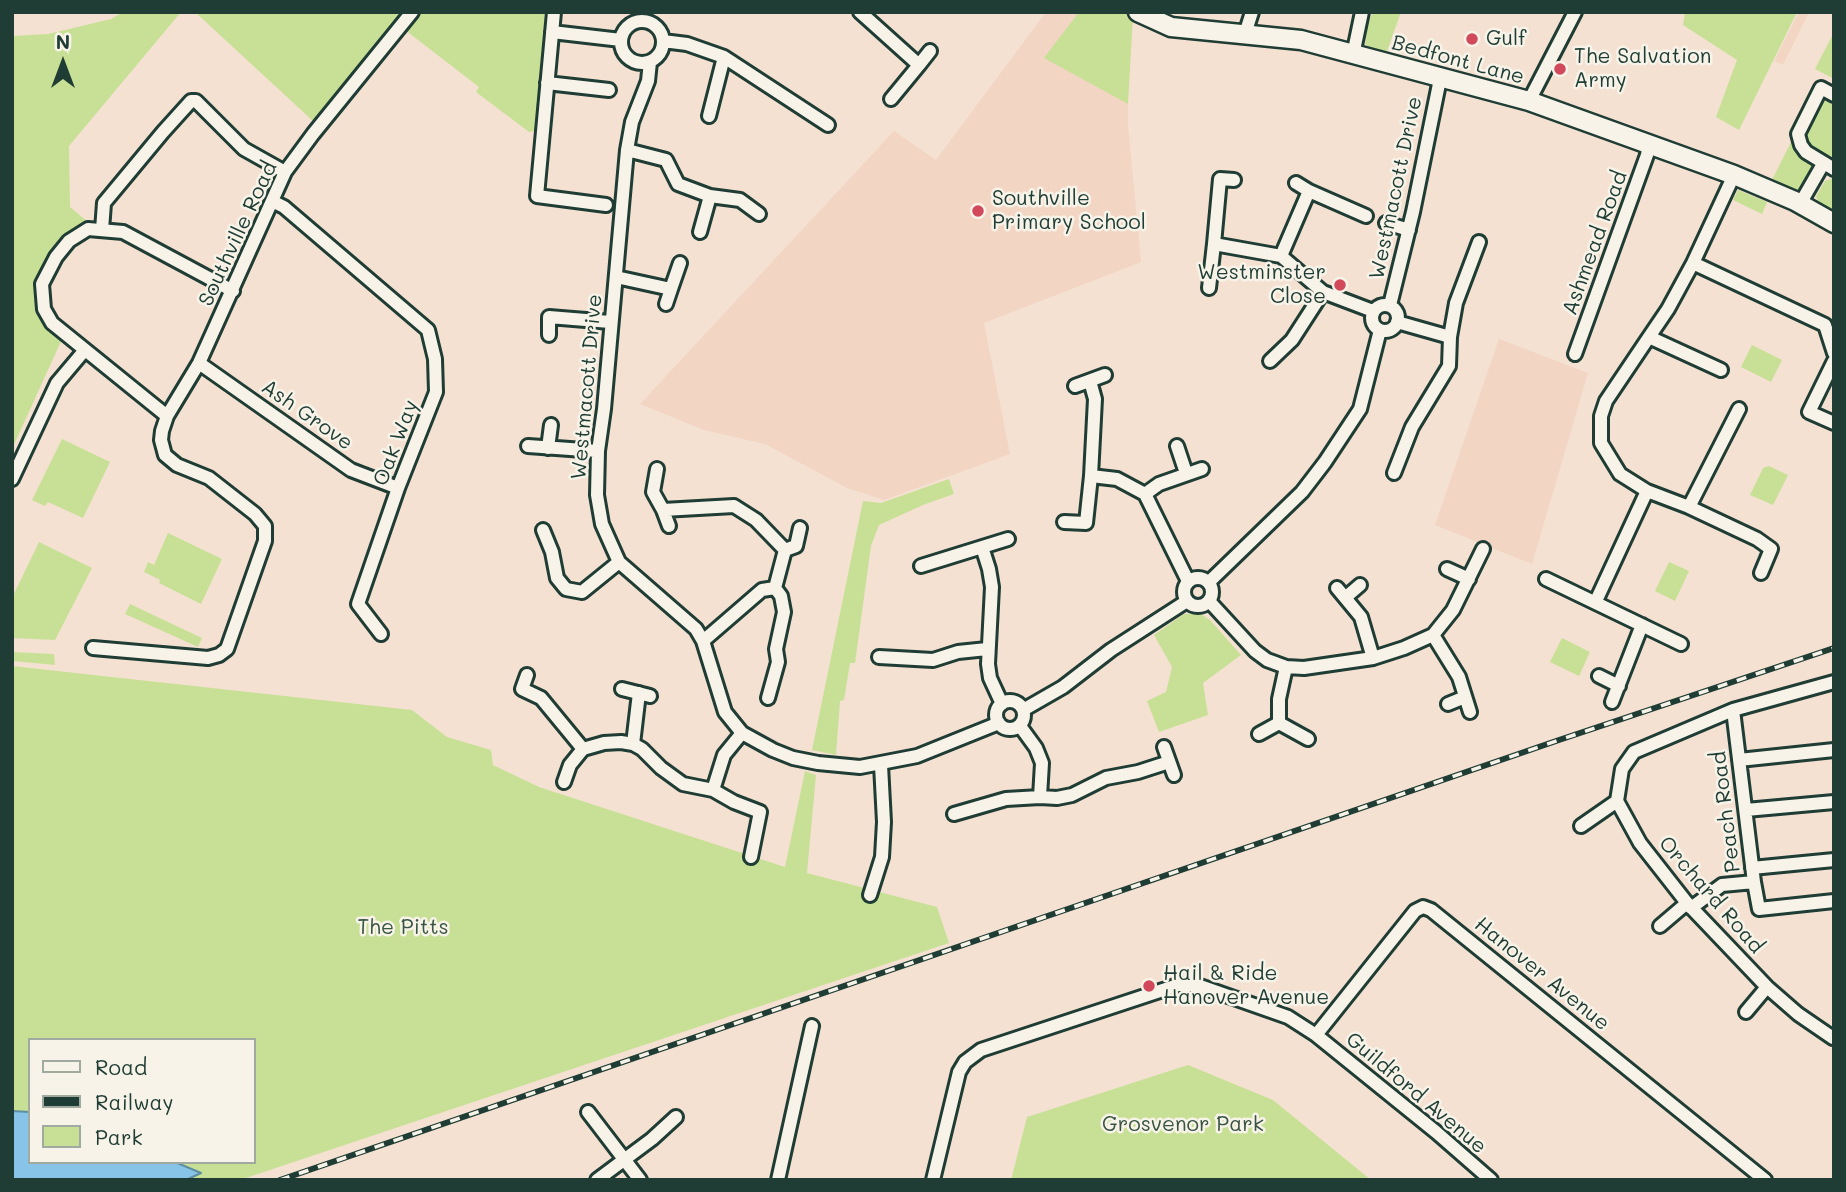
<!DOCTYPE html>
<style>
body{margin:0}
#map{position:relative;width:1846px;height:1192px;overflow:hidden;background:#f4e1d2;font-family:Mali,sans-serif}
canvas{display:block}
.frame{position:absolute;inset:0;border:14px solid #1f3d34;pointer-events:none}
.legend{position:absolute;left:28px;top:1038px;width:228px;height:126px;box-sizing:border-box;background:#f7f3e8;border:2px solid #a1aaa0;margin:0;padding:9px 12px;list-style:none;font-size:21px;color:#1f3d34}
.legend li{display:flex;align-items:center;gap:14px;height:35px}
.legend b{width:35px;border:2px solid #a1aaa0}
.north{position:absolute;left:28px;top:28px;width:70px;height:70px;-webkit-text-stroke:5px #f7f3e8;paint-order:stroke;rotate:0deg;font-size:19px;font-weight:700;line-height:28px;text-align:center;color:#1f3d34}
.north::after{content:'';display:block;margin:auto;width:24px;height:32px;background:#1f3d34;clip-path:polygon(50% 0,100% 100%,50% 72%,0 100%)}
</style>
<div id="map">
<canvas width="1846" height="1192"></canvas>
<div class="frame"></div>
<ul class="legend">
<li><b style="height:9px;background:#f7f3e8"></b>Road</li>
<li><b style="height:9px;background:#1f3d34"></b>Railway</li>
<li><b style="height:19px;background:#c8e096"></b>Park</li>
</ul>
<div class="north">N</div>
</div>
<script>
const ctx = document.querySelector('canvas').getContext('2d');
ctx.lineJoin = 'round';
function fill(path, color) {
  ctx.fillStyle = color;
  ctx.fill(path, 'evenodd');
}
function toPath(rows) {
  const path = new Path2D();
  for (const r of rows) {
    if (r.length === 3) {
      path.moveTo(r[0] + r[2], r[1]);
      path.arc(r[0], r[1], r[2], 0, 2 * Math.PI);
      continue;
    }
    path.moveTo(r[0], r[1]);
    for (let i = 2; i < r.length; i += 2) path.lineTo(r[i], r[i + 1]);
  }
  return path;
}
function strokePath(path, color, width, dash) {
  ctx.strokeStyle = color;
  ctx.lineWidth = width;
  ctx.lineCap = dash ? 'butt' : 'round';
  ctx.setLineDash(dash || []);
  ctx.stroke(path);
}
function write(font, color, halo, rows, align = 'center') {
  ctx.font = font + ' Mali,sans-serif';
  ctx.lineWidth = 5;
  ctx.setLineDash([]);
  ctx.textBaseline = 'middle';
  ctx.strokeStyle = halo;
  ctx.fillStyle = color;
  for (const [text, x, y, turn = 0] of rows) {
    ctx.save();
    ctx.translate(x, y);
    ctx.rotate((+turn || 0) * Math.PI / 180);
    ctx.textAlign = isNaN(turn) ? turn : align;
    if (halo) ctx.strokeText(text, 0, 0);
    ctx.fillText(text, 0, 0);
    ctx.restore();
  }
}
fill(toPath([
 [1046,12,1128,12,1128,125,1141,262,984,323,1010,454,884,500,847,488,765,444,704,430,640,404,894,131,936,160],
 [1799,12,1809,12,1783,65,1774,61],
 [1499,339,1588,373,1532,564,1435,525]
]), '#f2d5c3');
fill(toPath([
 [123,12,181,12,69,146,70,207,88,222,66,237,40,279,41,319,63,337,12,449,12,36,48,34,111,19],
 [195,12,401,12,313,121],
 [420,12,545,12,535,131,529,132,476,92,479,87,405,30],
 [1079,12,1128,12,1133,16,1128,104,1044,58],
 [1373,12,1401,12,1386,54,1371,49,1365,44,1367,25],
 [1685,12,1797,12,1739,130,1716,117,1737,60,1683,25],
 [1834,32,1834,79,1815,69],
 [1825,100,1834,105,1834,159,1811,146,1805,136,1822,101],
 [1793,138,1814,167,1813,172,1803,190,1792,193,1771,182],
 [1834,178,1834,215,1820,208,1816,196,1825,181],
 [1738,190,1767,202,1762,214,1733,200],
 [1752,345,1782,360,1771,382,1741,367],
 [62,439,110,462,83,518,48,502,45,506,32,500],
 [1769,466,1788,475,1773,505,1750,495,1763,468],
 [949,479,954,494,923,505,879,525,871,546,855,663,850,663,844,700,840,701,836,755,812,750,863,501,881,503],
 [168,533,222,559,201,604,159,583,160,580,144,572,148,562,154,565],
 [39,542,92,568,55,640,12,638,12,598],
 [1669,562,1689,571,1675,601,1655,591],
 [130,604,202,638,198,647,125,614],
 [1199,613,1210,620,1241,655,1203,683,1208,715,1159,732,1147,701,1166,692,1172,667,1154,635,1184,614],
 [1562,638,1590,652,1579,676,1550,662],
 [12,652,54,654,55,665,12,661],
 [12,666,412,710,447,737,491,750,493,765,539,787,785,867,805,771,816,775,807,873,937,907,949,943,240,1180,12,1180],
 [30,1040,254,1040,254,1162,30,1162],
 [1188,1065,1273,1100,1371,1180,1011,1180,1027,1117]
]), '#c8e096');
const water = toPath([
 [12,1111,30,1112,30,1162,175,1162,201,1173,186,1180,12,1180,12,1111]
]);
fill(water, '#88c4e8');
strokePath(water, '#5e8ea0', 2);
const minor = toPath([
 [554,12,537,196,606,205],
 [860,12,919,65,891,99],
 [642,42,21],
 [552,32,621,40],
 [1245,34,1252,12],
 [663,41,687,44,724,57,828,125],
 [1353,55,1362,12],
 [650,62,648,81,632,122,627,150,604,409,598,451,597,495,602,524,619,562,696,629,703,641,725,712,742,733,773,750,793,758,818,763,860,767,917,756,999,723],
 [919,65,930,51],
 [547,83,609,90],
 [1834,95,1821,88,1798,134,1801,145,1806,152,1834,169],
 [1529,101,1575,12],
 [709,116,724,57],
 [627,150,666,160,678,184,710,196,700,232],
 [1296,183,1309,191,1366,216],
 [710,196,740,200,759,214],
 [272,201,284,207,428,330,435,359,436,392,398,488,358,604,381,634],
 [1800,204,1823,164],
 [1386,223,1409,230],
 [102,230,104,203,163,132,191,101,196,101,244,149,285,172],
 [1214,244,1220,179,1234,180],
 [1281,256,1309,191],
 [1693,263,1825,325,1834,353],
 [616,277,671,289,666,304],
 [1209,288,1214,244,1281,256,1323,292,1373,311],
 [671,289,680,263],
 [1385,318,13],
 [1390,305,1413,212,1440,79],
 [1397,322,1450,337],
 [549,335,549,317,610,322],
 [1649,337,1606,401,1601,416,1601,443,1620,474,1647,491,1689,507,1739,409],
 [1575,354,1647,155,1649,143],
 [1270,361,1292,340,1323,292],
 [1834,361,1809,412,1834,423],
 [199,363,351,470,398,488],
 [1721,370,1649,337,1668,309,1693,263,1734,175],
 [1090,381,1095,399,1091,476],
 [1075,386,1105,375],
 [167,416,52,323,44,309,42,284,56,257,69,241,88,229,123,232,233,291],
 [528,446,598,451],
 [1177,446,1186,473],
 [548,448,551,425],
 [657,469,653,492,663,510],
 [1394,473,1412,427,1449,366,1450,337,1456,303,1479,242],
 [12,479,57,383,84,351],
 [1145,494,1159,484,1202,469],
 [1689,507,1757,539,1771,549,1761,573],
 [1064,522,1086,523,1091,476,1117,479,1145,494,1188,581],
 [669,526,663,510,734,506,756,520,785,550,775,588,762,590,703,641],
 [543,530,552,552,557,578,566,589,582,592,619,562],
 [982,547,989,569,992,587,988,664,990,678,1002,704],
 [785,550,796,546,800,528],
 [921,566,1008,539],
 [1447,569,1469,579],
 [1198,592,14],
 [1546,579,1681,644],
 [1209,582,1302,492,1325,462,1360,409,1380,330],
 [1337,588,1361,617,1373,658],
 [1346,597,1360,585],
 [1209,601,1255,651,1267,660,1286,667,1304,668,1373,658,1404,648,1433,635,1453,610,1483,549],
 [1596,601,1647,491],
 [1433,635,1459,677,1470,712],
 [93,648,208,658,219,655,227,649,265,541,265,526,255,514,209,478,177,465,165,455,161,440,162,431,167,416,199,363,285,172,313,134,412,12],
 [879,657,933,660,958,652,987,649],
 [527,675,522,689,541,698,583,749],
 [1599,676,1619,686],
 [622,689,650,696],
 [768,698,778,662,776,649,784,612,781,596,775,588],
 [1010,715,14],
 [1612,702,1642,625],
 [1448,704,1465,697],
 [1023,710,1063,687,1111,650,1187,601],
 [1279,723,1308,739],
 [1020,726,1036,748,1042,763,1040,797,1057,798,1072,795,1106,778,1138,772,1169,762],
 [1259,734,1279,723,1279,699,1286,667],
 [633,744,639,693],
 [1164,747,1174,775],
 [1739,760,1834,750],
 [564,782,570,765,583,749,604,743,621,742,633,744,642,749,661,768,683,784,713,790,724,755,742,733],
 [713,790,734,802,760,812,751,857],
 [1746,810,1834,802],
 [954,814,1006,799,1040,797],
 [1581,826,1617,801],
 [1752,868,1834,860],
 [1754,882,1759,909,1834,901],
 [870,895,882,857,884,822,881,765],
 [1691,908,1722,885,1754,882,1733,710],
 [1660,926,1687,903],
 [1746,1012,1767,987],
 [1316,1035,1415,911,1423,907,1431,910,1765,1180],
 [1833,1038,1798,1014,1767,987,1687,903,1640,843,1617,801,1622,769,1634,752,1733,710,1834,682],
 [588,1112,640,1180],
 [597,1180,652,1139,676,1117],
 [778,1180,812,1026],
 [933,1180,959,1072,965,1062,981,1050,1178,985,1197,985,1288,1017,1316,1035,1436,1132,1491,1180]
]);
const secondary = toPath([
 [1138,12,1171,27,1301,40,1529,101,1734,175,1795,201,1834,223]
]);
strokePath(minor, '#1f3d34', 18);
strokePath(secondary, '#1f3d34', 23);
strokePath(minor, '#f7f3e8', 12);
strokePath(secondary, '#f7f3e8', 18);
const rail = toPath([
 [280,1180,1559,740,1834,648]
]);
strokePath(rail, '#1f3d34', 6);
strokePath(rail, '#f7f3e8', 3.5, [10]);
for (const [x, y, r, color] of [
 [1472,39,7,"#d1495b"],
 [1560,69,7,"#d1495b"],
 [978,211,7,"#d1495b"],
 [1340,285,7,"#d1495b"],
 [1149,986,7,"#d1495b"]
]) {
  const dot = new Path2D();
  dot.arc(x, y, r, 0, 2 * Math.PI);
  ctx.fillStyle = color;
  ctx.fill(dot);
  strokePath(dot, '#f7f3e8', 2.5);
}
write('21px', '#1f3d34', '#f7f3e8', [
 ["Gulf",1486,39],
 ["The Salvation",1574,57],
 ["Army",1574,81],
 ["Southville",992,199],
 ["Primary School",992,223],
 ["Westminster",1326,273,"right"],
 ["Close",1326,297,"right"],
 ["Hail & Ride",1163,974],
 ["Hanover Avenue",1163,998]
], 'left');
write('21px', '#1f3d34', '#f7f3e8', [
 ["Bedfont Lane",1458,60,15],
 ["Westmacott Drive",1396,188,-78],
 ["Southville Road",238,234,-65],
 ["Ashmead Road",1595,243,-70],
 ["Westmacott Drive",587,387,-85],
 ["Ash Grove",307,415,35],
 ["Oak Way",396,443,-69],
 ["Peach Road",1726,812,-97],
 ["Orchard Road",1711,895,49],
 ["Hanover Avenue",1542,974,39],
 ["Guildford Avenue",1416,1093,40]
]);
write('21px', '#385543', '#f7f3e8', [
 ["The Pitts",403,928],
 ["Grosvenor Park",1183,1125]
]);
</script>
